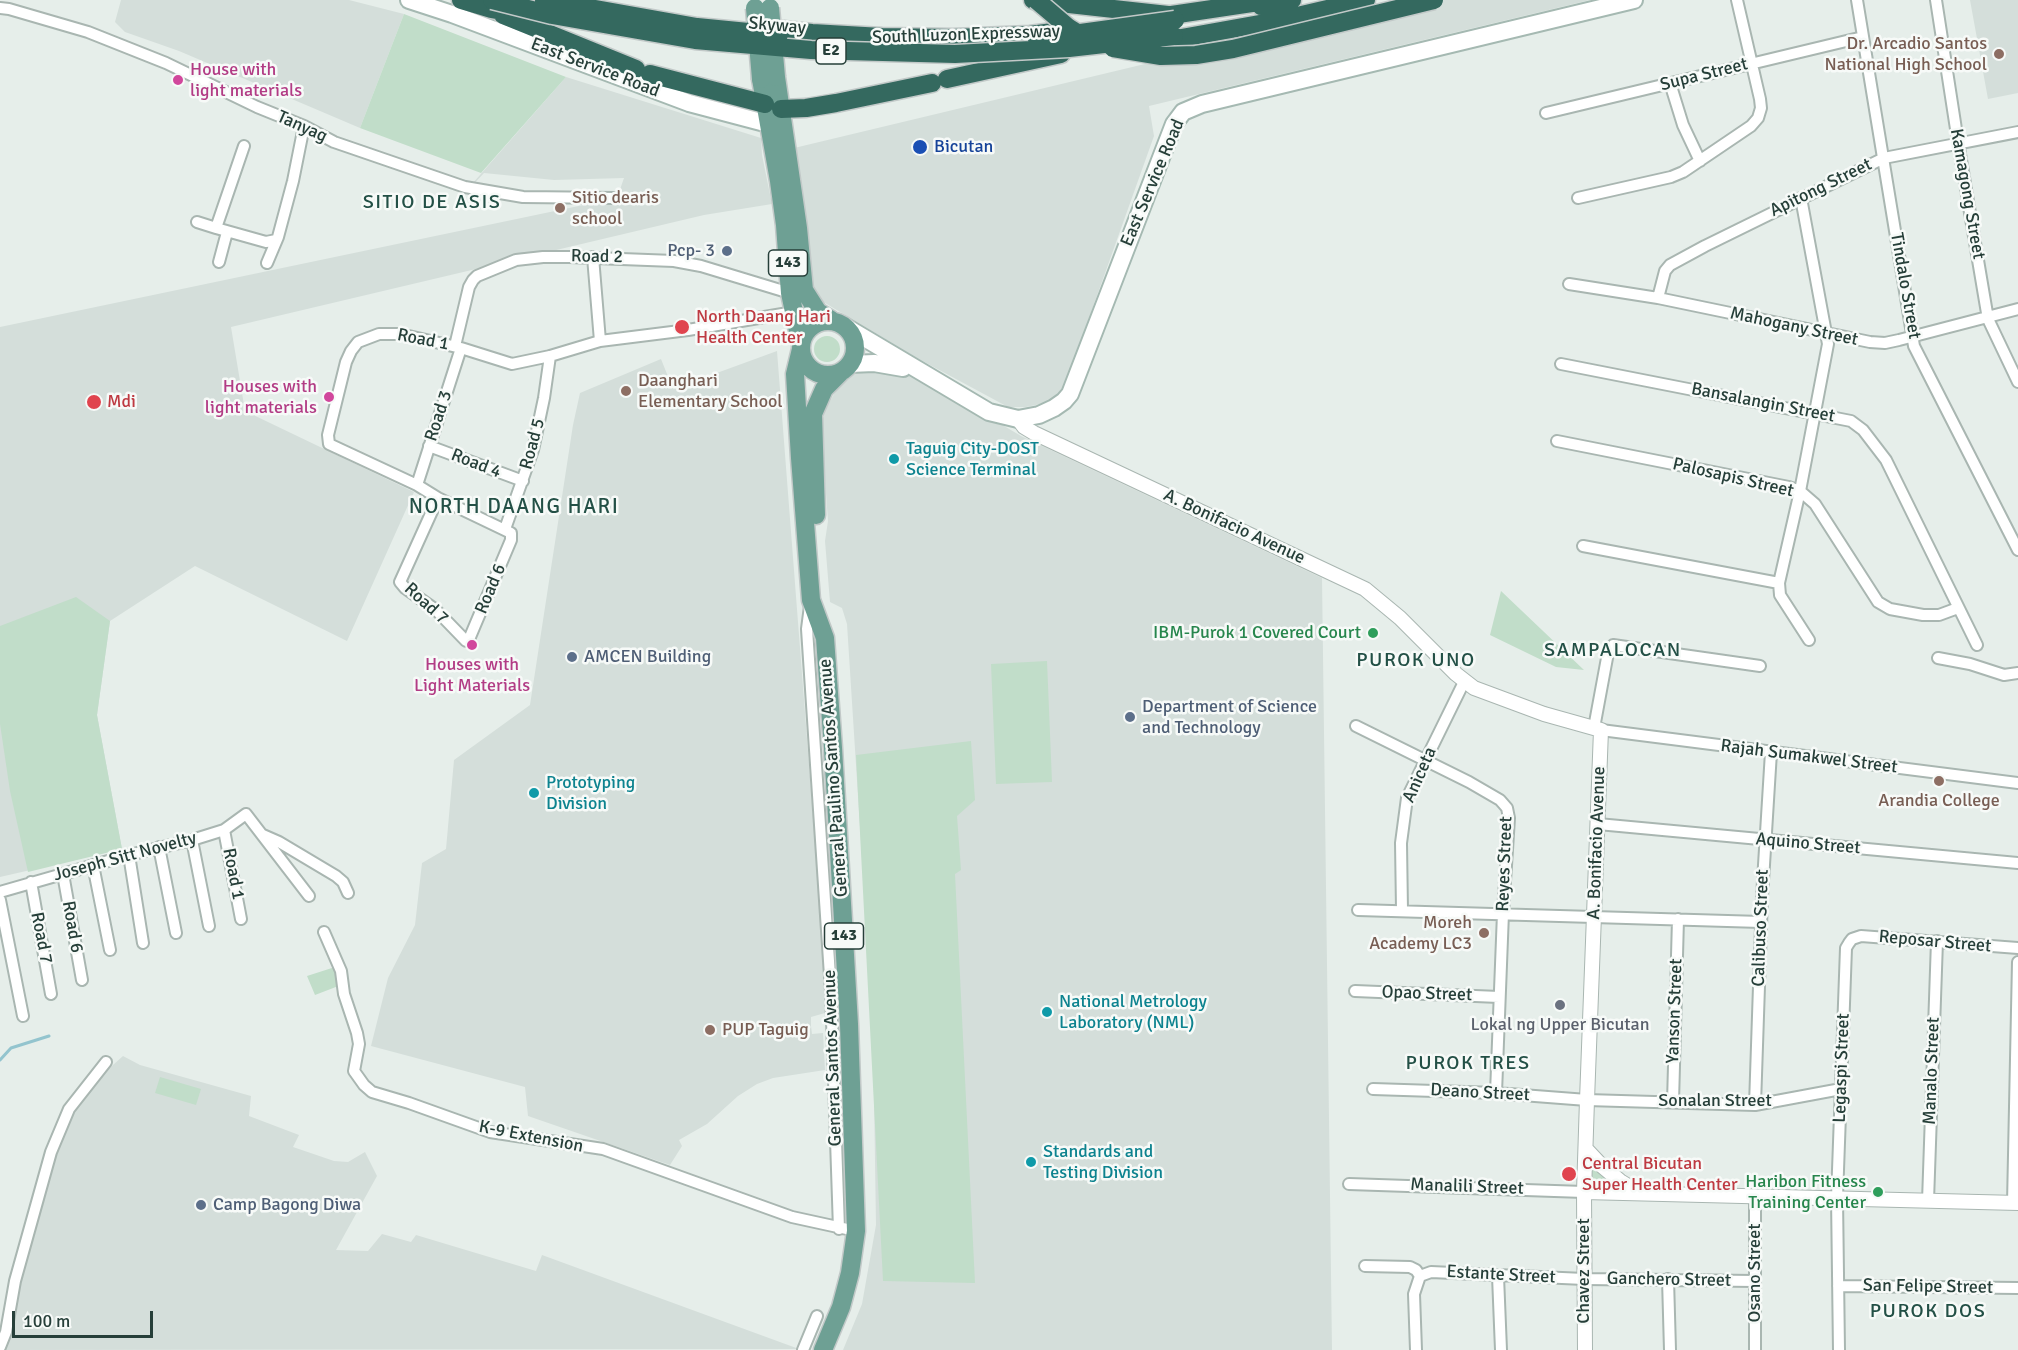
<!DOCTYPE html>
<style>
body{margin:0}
#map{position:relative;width:2018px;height:1350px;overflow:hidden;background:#e6eeea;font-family:Signika,sans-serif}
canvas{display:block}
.scale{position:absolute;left:12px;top:1311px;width:141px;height:27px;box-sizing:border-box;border:3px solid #263f39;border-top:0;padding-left:8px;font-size:18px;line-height:21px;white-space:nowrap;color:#263f39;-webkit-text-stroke:4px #f7faf8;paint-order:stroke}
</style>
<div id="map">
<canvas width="2018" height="1350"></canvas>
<div class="scale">100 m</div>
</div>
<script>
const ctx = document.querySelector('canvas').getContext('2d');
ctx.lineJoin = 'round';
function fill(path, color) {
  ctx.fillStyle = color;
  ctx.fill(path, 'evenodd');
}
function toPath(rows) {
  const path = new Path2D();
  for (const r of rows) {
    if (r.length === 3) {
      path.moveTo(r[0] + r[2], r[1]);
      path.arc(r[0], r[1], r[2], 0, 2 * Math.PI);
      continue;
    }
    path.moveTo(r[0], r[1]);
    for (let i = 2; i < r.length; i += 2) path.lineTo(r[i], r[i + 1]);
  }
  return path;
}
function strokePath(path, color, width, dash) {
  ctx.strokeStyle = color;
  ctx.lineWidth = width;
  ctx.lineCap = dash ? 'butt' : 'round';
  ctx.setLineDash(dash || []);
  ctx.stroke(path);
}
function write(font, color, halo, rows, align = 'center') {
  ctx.font = font + ' Signika,sans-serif';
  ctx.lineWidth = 5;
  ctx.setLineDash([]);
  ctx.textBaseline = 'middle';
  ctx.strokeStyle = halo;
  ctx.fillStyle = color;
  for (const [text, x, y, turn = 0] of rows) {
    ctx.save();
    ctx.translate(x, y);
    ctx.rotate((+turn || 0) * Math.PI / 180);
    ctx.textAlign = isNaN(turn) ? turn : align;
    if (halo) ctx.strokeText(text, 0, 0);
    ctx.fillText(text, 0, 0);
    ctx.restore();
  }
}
fill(toPath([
 [121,0,349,0,404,14,360,128,179,51,125,32,115,22],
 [1412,0,1590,0,1149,106,1154,136,1064,388,1059,395,1050,402,1026,407,1008,407,917,358,815,297,790,149],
 [1970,0,2018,0,2018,93,1988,99],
 [566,77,761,138,762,155,772,204,704,215,231,327,245,411,414,492,347,641,195,566,110,621,97,715,122,849,0,877,0,327,617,198,624,178,554,180,484,173,451,208],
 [777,351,823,945,825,1013,811,1017,811,1026,812,1034,823,1033,825,1070,773,1078,757,1084,738,1096,707,1124,679,1140,682,1146,670,1165,528,1116,525,1087,371,1046,388,978,415,925,422,863,446,849,454,760,530,705,573,425,580,393,661,359,673,389],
 [866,368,903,372,972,407,1021,436,1322,578,1332,1350,843,1350,862,1304,876,1225,873,1031,847,624,842,608,830,602,825,541,828,521,821,425,826,408,837,389,853,375],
 [123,1056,140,1065,251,1096,249,1116,299,1135,293,1147,334,1161,348,1162,365,1152,377,1176,336,1250,368,1251,382,1234,411,1242,416,1235,536,1271,542,1255,799,1349,2,1350,55,1153,72,1111,94,1082]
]), '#d4deda');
fill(toPath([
 [404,14,566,77,481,173,360,128],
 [827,349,13],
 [1501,591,1584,670,1556,667,1490,635],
 [76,597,110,621,97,715,122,849,28,872,10,791,0,724,0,626],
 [1047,661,1052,782,996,784,991,664],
 [971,741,975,800,957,816,961,870,955,874,975,1283,883,1281,856,755],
 [335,967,341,985,315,995,307,976],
 [160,1077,201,1089,196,1105,155,1093],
 [1589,1158,1629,1189,1588,1188]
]), '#c1ddc9');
strokePath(toPath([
 [0,1060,11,1048,49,1036]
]), '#93c4ce', 3);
const minor = toPath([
 [1857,0,1914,346,2018,550],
 [1936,0,1958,142,1988,319,2018,382],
 [0,8,9,9,88,32,166,63,257,107,304,126,334,142,465,187,523,197,616,198],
 [1670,83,1683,125,1700,161],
 [1546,113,1863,37],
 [244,146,216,228,266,242,276,240],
 [1578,198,1671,177,1683,172,1751,126,1758,118,1761,108,1760,99,1737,0],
 [1801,198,1828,344,1800,491,1779,583,1780,595,1809,640],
 [197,222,216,228],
 [593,257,600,341],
 [219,262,227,232],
 [267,263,278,237,293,181,304,126],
 [1569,284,1658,298,1870,342,1885,343,1899,340,2018,309],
 [1658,298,1665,271,1670,265,1705,246,1884,158,2018,132],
 [455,346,469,287,473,280,477,276,516,260,543,257,569,257,674,261,701,266,790,293],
 [1561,364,1851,421,1863,430,1886,460,1977,645],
 [1557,441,1789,487,1800,491,1815,504,1878,602,1890,609,1923,615,1939,615,1958,608],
 [429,446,523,481],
 [417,485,461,348],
 [438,498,400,582,405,588,436,610,466,641,470,637,511,540,511,533,438,498,417,485,329,444,328,435,346,362,351,351,358,342,379,334,400,334,461,348,512,364,550,356,600,341,688,330,794,312],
 [505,529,533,450,544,398,550,356],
 [1583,546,1779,583],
 [810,606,807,629,831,991,839,1229],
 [1938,658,1970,664,2004,675,2018,673],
 [1356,726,1469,782,1500,800,1507,808,1509,818,1503,913,1496,1093],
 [1594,728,1607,658,1609,650,1613,645,1760,666],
 [1601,730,2018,783],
 [1598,824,2018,863],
 [224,830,241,919],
 [263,835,279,842,336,876,343,882,348,893],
 [192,840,209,926],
 [159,847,176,933],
 [129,855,143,943],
 [93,865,110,950],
 [63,874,82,980],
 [31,882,51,994],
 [0,892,129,855,192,840,224,830,246,814,309,896],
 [0,900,23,1016],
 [1358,910,1761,922],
 [1402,910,1401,843,1407,798,1464,682],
 [324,932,341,971,344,994,357,1033,359,1044,354,1071,364,1085,372,1092,409,1103,490,1132,603,1149,792,1217,856,1231],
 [1355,991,1499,997],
 [1373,1089,1496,1093,1587,1100,1755,1105,1841,1089],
 [1673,1102,1678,919],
 [1755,1105,1762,897,1771,752],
 [1349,1184,1584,1192],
 [1928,1201,1937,941],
 [2013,1203,2018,962],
 [1365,1266,1410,1267,1416,1270,1420,1276],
 [1420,1276,1431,1272,1584,1279,1755,1281],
 [1498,1276,1501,1350],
 [1668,1279,1670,1350],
 [1838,1286,2018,1288],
 [0,1347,6,1332,15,1281,51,1152,69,1109,106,1062],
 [803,1350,817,1316],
 [1416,1350,1414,1294,1420,1276],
 [1755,1350,1755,1196],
 [1839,1350,1837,1198,1846,948,1849,943,1852,939,1861,936,2018,948]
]);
const tertiary = toPath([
 [1018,419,1024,427,1034,433,1365,589,1400,618,1456,674,1474,688,1544,714,1601,730,1587,1100,1584,1192,1585,1350],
 [1586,1149,1602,1166,1620,1181,1638,1192],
 [1584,1192,2018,1203]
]);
const secondary = toPath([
 [409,0,452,14,689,103,780,127],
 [846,327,989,412,1018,419,1039,415,1054,408,1064,401,1070,394,1174,124,1183,112,1202,104,1634,0],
 [850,364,874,363,903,368]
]);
const primary = toPath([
 [776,77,798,228,804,290,818,312,831,320],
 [761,79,779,181,785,225,790,293,801,345],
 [828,348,27],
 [801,349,795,374,800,458,811,600,825,638,833,748,849,1024,856,1231,850,1273,841,1307,823,1350],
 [816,515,813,414,824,389,840,373]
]);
const motorway = toPath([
 [461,0,491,9,518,14],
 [1033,0,1168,15],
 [1261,6,1292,0],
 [503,15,636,69],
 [1158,17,1272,0],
 [764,28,812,33,882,37,953,38,1030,35,1053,32],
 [1159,42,1276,21,1366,0],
 [650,74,765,104],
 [947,79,1061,54],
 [781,109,806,108,836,103,932,83]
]);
strokePath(minor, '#a9b6b1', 14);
strokePath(tertiary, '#a9b6b1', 16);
strokePath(secondary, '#a5b9b2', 20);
strokePath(primary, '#c2c9c8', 21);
strokePath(motorway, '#c2c9c8', 21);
strokePath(minor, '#fff', 10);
strokePath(tertiary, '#fff', 14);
strokePath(secondary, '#fff', 16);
strokePath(primary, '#6ea094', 18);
strokePath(motorway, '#34695f', 18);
const primaryBridge = toPath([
 [755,8,761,79],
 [770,8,776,77]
]);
const motorwayBridge = toPath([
 [492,0,552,15,695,40,811,50,955,54,1069,48,1174,36],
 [544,0,697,27,779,35],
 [1036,0,1069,28,1082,36],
 [1037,39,1175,20],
 [1113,48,1161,56,1196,55,1233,49,1434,0]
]);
strokePath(primaryBridge, '#c2c9c8', 21, []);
strokePath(motorwayBridge, '#c2c9c8', 21, []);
strokePath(primaryBridge, '#6ea094', 18);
strokePath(motorwayBridge, '#34695f', 18);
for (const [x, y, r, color] of [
 [1999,54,6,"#8d6e63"],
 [178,80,6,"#d1479c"],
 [920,147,8,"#1a4fb4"],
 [560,208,6,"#8d6e63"],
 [727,251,6,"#5c6f8a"],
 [682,327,8,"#e0444e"],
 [626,391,6,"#8d6e63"],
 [329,397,6,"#d1479c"],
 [94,402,8,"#e0444e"],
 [894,459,6,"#0f9aa8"],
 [1373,633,6,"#2e9e5b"],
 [472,645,6,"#d1479c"],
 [572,657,6,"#5c6f8a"],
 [1130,717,6,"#5c6f8a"],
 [1939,781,6,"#8d6e63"],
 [534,793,6,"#0f9aa8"],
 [1484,933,6,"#8d6e63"],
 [1560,1005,6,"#6b7280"],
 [1047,1012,6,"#0f9aa8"],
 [710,1030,6,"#8d6e63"],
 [1031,1162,6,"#0f9aa8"],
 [1569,1174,8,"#e0444e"],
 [1878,1192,6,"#2e9e5b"],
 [201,1205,6,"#5c6f8a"]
]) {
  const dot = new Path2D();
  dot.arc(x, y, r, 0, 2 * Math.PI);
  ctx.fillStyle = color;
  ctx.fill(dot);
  strokePath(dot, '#f7faf8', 2);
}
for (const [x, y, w] of [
 [831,51,30],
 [788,263,39],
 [844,936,39]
]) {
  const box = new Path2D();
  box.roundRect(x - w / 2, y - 13, w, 26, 4.5);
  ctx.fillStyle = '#f7faf8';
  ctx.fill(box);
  strokePath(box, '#263f39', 1.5);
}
write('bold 16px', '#263f39', null, [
 ["E2",831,51],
 ["143",788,263],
 ["143",844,936]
]);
write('18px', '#263f39', '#f7faf8', [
 ["Skyway",777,26,5],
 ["South Luzon Expressway",966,35,-2],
 ["East Service Road",595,68,21],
 ["Supa Street",1704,75,-14],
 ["Tanyag",302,127,24],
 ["East Service Road",1153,183,-67],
 ["Apitong Street",1821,188,-26],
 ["Kamagong Street",1967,194,80],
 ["Road 2",597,257,1],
 ["Tindalo Street",1905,286,80],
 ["Mahogany Street",1794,327,12],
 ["Road 1",423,340,11],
 ["Bansalangin Street",1763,403,11],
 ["Road 3",439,416,-72],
 ["Road 5",533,444,-75],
 ["Road 4",476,464,21],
 ["Palosapis Street",1733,478,13],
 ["A. Bonifacio Avenue",1234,527,25],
 ["Road 6",491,589,-67],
 ["Road 7",426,604,42],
 ["Rajah Sumakwel Street",1809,757,7],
 ["Aniceta",1420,775,-66],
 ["General Paulino Santos Avenue",834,778,-94],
 ["A. Bonifacio Avenue",1597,843,-88],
 ["Aquino Street",1808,844,5],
 ["Joseph Sitt Novelty",125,857,-15],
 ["Reyes Street",1505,864,-88],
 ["Road 1",233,874,79],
 ["Road 6",72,927,80],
 ["Calibuso Street",1761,928,-88],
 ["Road 7",41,938,79],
 ["Reposar Street",1935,942,5],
 ["Opao Street",1427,994,2],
 ["Yanson Street",1675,1011,-88],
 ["General Santos Avenue",833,1058,-92],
 ["Legaspi Street",1842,1068,-88],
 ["Manalo Street",1932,1071,-88],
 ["Deano Street",1480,1093,3],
 ["Sonalan Street",1715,1101],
 ["K-9 Extension",531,1137,11],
 ["Manalili Street",1467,1187,2],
 ["Chavez Street",1584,1271,-90],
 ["Osano Street",1755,1273,-90],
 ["Estante Street",1501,1275,3],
 ["Ganchero Street",1669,1280,1],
 ["San Felipe Street",1928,1287,1]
]);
write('18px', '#785e54', '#f7faf8', [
 ["Dr. Arcadio Santos",1987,44,"right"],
 ["National High School",1987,65,"right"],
 ["Sitio dearis",572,198],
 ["school",572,219],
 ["Daanghari",638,381],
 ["Elementary School",638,402],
 ["Arandia College",1939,801,"center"],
 ["Moreh",1472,923,"right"],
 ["Academy LC3",1472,944,"right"],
 ["PUP Taguig",722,1030]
], 'left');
write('18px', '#b23c85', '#f7faf8', [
 ["House with",190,70],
 ["light materials",190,91],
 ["Houses with",317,387,"right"],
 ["light materials",317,408,"right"],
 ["Houses with",472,665,"center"],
 ["Light Materials",472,686,"center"]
], 'left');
write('18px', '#164399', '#f7faf8', [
 ["Bicutan",934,147]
], 'left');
write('18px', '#4e5e75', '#f7faf8', [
 ["Pcp- 3",715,251,"right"],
 ["AMCEN Building",584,657],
 ["Department of Science",1142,707],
 ["and Technology",1142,728],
 ["Camp Bagong Diwa",213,1205]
], 'left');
write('18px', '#be3a42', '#f7faf8', [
 ["North Daang Hari",696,317],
 ["Health Center",696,338],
 ["Mdi",107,402],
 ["Central Bicutan",1582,1164],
 ["Super Health Center",1582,1185]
], 'left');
write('18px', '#0d838f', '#f7faf8', [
 ["Taguig City-DOST",906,449],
 ["Science Terminal",906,470],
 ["Prototyping",546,783],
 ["Division",546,804],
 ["National Metrology",1059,1002],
 ["Laboratory (NML)",1059,1023],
 ["Standards and",1043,1152],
 ["Testing Division",1043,1173]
], 'left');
write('18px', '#27864d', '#f7faf8', [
 ["IBM-Purok 1 Covered Court",1361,633],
 ["Haribon Fitness",1866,1182],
 ["Training Center",1866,1203]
], 'right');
write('18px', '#5b616d', '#f7faf8', [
 ["Lokal ng Upper Bicutan",1560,1025]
]);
ctx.letterSpacing = '1.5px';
write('20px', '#235046', '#f7faf8', [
 ["SITIO DE ASIS",432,203],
 ["SAMPALOCAN",1613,651],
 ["PUROK UNO",1416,661],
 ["PUROK TRES",1468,1064],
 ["PUROK DOS",1928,1312]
]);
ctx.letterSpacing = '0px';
ctx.letterSpacing = '1.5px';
write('21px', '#235046', '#f7faf8', [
 ["NORTH DAANG HARI",514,507]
]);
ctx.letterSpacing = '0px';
</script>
